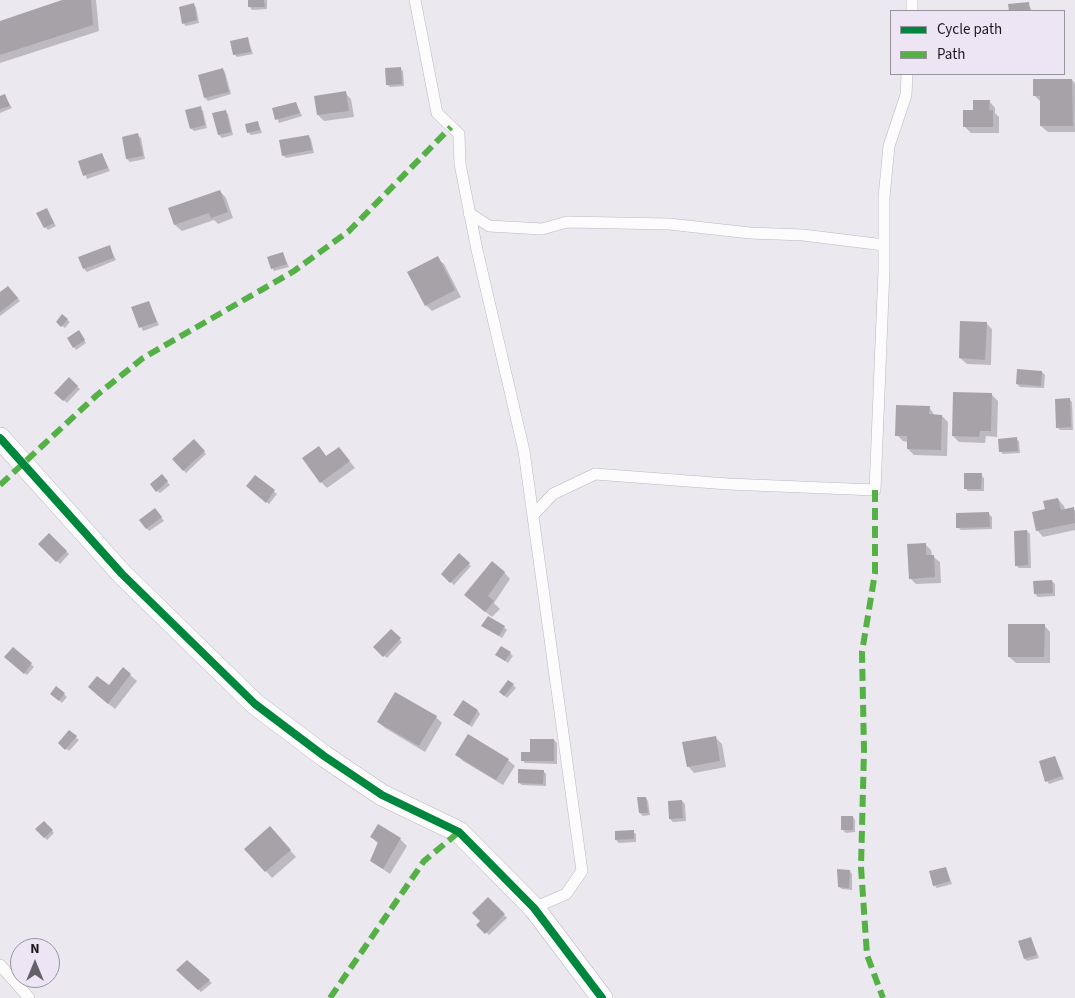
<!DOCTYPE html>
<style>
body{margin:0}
#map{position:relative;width:1075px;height:998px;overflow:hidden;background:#ece8f0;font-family:"Source Sans 3",sans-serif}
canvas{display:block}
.legend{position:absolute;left:890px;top:10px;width:175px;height:65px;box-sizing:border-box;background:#ede4f4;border:1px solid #99939e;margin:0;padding:6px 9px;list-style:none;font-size:15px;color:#1c191e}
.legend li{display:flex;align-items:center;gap:10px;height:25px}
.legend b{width:25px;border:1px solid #99939e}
.north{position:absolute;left:10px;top:938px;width:50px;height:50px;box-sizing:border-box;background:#ede4f4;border:1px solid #99939e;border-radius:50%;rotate:0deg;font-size:14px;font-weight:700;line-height:20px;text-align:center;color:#1c191e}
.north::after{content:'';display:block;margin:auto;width:18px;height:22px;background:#656168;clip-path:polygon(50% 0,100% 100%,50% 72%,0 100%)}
</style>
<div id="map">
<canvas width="1075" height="998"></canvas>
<ul class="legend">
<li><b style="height:6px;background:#00873e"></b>Cycle path</li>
<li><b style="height:6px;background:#55b145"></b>Path</li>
</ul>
<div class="north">N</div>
</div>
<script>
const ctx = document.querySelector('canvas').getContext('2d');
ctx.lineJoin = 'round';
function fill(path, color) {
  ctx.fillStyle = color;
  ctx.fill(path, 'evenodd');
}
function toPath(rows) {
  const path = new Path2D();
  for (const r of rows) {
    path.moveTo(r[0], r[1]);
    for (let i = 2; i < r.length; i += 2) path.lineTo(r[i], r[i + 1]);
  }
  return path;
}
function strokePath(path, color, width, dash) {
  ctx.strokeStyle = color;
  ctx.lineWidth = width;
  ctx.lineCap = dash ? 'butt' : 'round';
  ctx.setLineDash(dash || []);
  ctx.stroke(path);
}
fill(toPath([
 [66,0,96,0,99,31,0,63,0,22],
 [249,0,267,0,267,9,252,10,250,7],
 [1028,3,1032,11,1010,11,1009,5],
 [193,4,196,7,199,23,186,26,183,23],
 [248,39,253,54,237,57,234,54],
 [400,68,403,71,404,86,390,87,387,84],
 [222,69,225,72,231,94,208,101,205,98],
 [1072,80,1075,83,1075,132,1048,132,1041,126,1041,102,1035,96],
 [345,93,351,99,354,117,324,121,318,115],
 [4,95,12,108,0,113,0,97],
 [989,101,995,108,995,113,999,117,999,133,971,133,964,126,974,111],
 [296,103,302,116,279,123,274,109],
 [200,108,203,111,207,128,194,131,191,128],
 [225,111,228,114,233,135,222,138,219,135,214,114],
 [258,122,262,133,251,135,248,132],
 [138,135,141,138,145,159,130,162,127,159,123,138],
 [308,136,311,139,314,153,286,158,283,155],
 [102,154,110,171,87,179,80,161],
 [220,191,226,198,233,218,218,224,214,220,182,231,175,225,170,209],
 [46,209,56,226,48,230,45,227],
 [109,246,116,260,87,272,84,269],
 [283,254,289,267,274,271,272,268],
 [437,258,444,264,461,297,432,311,426,305],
 [11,290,20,301,0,316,0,293],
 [148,302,159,325,143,331,133,308],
 [62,316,70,322,65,328,57,322],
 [986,323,992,329,991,365,967,364,960,358],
 [81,335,86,343,76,350,74,347],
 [1042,372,1045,375,1044,388,1020,387,1017,384],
 [69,379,80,389,67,403,56,393],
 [992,395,998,401,997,437,986,436,985,443,959,442,953,436],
 [1069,399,1072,402,1073,430,1060,430,1057,427],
 [929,407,935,416,942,416,948,422,947,456,914,455,908,449,908,442,903,441,897,435],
 [1016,439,1019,441,1020,453,1003,454,1001,452],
 [194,441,206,454,186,473,174,459],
 [319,448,327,457,339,448,355,468,327,488,321,482],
 [981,475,984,478,984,491,968,491,965,488],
 [162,476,170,485,160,493,157,491],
 [255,476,277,494,269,504,250,489],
 [1058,499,1064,506,1065,510,1075,510,1075,530,1043,537,1037,530],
 [157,512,164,521,149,531,140,520],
 [989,514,992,517,992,529,961,530,958,527],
 [1027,531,1030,534,1031,568,1019,568,1016,565],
 [49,535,69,554,60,564,40,544],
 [925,544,931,550,932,556,940,562,941,583,916,584,910,578],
 [460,555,471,566,454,585,442,574],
 [504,572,510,579,494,603,500,609,492,617,472,601],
 [1052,581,1055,584,1055,596,1038,597,1035,594],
 [1044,625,1050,632,1050,663,1016,663,1009,657],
 [504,627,507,630,502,638,486,628],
 [391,630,402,642,387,658,374,647],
 [13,649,34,667,27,675,9,660],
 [510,653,513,656,508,663,500,657],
 [123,669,137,681,115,709,96,694,109,686],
 [513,685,516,688,507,698,500,692],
 [64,694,67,697,62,703,54,696],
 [478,711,480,714,472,727,457,717],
 [436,717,442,723,425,752,385,728,378,722],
 [69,731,79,740,69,751,60,743],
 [468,736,508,760,515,766,503,785,463,761,457,755],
 [715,737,722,744,726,767,694,773,688,766],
 [554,740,557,743,557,764,525,763,523,761,531,753],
 [1055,757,1064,779,1049,784,1047,781],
 [543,771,546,774,546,786,522,785,519,783],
 [646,798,648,801,650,815,643,816,640,813],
 [682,801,685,804,686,821,673,822,670,819],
 [853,817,855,820,855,832,846,833,843,830],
 [44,822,54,833,47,840,37,829],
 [633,832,636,834,636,842,619,843,616,840],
 [276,834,296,857,272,878,266,871],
 [372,837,400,839,407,846,390,874,371,861,378,844],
 [946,868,952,884,937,888,934,885],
 [850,871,852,874,852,890,842,889,839,887],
 [488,899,507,918,489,935,478,925,482,921],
 [1031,938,1039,958,1027,961,1025,959],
 [187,962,212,983,201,992,177,970]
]), '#0003');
fill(toPath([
 [62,0,91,0,93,25,0,55,0,21],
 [248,0,264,0,265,7,248,7],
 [1029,2,1030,11,1009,11,1008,4],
 [194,3,197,20,182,24,179,7],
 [248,37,251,52,233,55,230,41],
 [401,67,402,84,386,85,385,68],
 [223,68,229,92,204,98,198,75],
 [1033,79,1072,79,1073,126,1040,126,1040,96,1033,96],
 [346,91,349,111,317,115,314,96],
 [5,94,10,106,0,109,0,96],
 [973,100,990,100,989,110,993,110,993,127,963,127,963,110,973,110],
 [296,102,300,113,275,120,272,108],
 [201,106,205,125,190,129,185,110],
 [226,110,231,132,218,135,212,113],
 [258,121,260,130,247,133,245,124],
 [138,133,143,156,126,159,122,137],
 [309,135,312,150,282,156,279,140],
 [102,153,108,168,83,176,78,161],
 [220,190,228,212,211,218,209,213,174,225,168,208],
 [47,208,54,223,44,228,36,213],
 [110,245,114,258,83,269,78,257],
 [283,252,287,264,271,269,267,257],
 [438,256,455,290,425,306,407,272],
 [8,286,18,298,0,312,0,292],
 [149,301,157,322,139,328,131,307],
 [62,314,68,319,61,327,56,322],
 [960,321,987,322,985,360,959,358],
 [79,330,85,340,73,348,67,338],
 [1017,369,1042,371,1041,386,1016,384],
 [69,377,78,386,63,401,54,393],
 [953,392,992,393,991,431,980,431,979,437,952,436],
 [1070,398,1071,427,1056,428,1055,399],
 [896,405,930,406,929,414,942,415,941,450,907,449,907,436,895,436],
 [1017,437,1018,451,999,452,998,439],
 [194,439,205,451,183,471,172,459],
 [319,446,326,456,339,447,350,461,320,483,302,458],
 [964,473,982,473,981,489,964,489],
 [162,474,168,481,156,492,150,484],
 [255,475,275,490,266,503,246,486],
 [1058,498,1061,510,1074,507,1075,523,1036,531,1032,512,1045,509,1043,501],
 [155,508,162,517,146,529,139,520],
 [989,512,990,527,956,528,956,513],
 [1027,530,1028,565,1015,566,1014,531],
 [49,533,67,551,56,562,38,544],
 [926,543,926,555,934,555,935,577,909,579,907,544],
 [459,553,470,563,450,583,441,574],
 [492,561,505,572,488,596,494,601,485,612,464,595],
 [1052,580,1053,593,1034,594,1033,581],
 [488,616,505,626,499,636,481,626],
 [1008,624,1045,624,1044,657,1008,657],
 [391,629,401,638,383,657,373,647],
 [501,646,511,652,505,661,495,655],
 [13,647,32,663,24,674,4,657],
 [123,667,131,674,108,704,88,687,97,676,109,685],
 [508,680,514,684,504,696,499,692],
 [56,686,65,693,59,701,50,694],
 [395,692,437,716,419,746,377,722],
 [463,700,478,710,469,725,453,715],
 [69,730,77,736,65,750,58,743],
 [468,734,509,759,496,780,455,755],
 [716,736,720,761,687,767,682,742],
 [530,739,554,739,554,761,521,761,521,752,530,752],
 [1055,756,1062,776,1045,782,1039,761],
 [518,769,544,770,543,784,518,783],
 [637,797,646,797,648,813,639,813],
 [682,800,683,818,669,819,668,801],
 [841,816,853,816,853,830,841,830],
 [44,821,53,830,44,838,35,829],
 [378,824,401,838,383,869,370,861,378,842,370,837],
 [270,826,291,850,265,872,244,849],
 [634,830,634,839,615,840,615,831],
 [946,867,950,881,933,886,929,871],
 [837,869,850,870,849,888,838,887],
 [488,897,505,914,485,934,476,925,480,921,472,913],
 [1031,937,1037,955,1024,959,1018,941],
 [187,960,210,980,198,990,176,970]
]), '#a6a2a7');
const service = toPath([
 [415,0,437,113,459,134,460,164,477,250,524,451,582,871,566,894,534,908],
 [912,0,912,11],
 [469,213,489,226,542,229,567,222,669,224,750,233,803,235,884,245],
 [534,514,553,494,595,474,728,484,875,490,884,270,884,197,889,146,906,95,907,74],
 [0,965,29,998]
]);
const minor = toPath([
 [0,438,122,574,255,704,324,756,382,795,459,832,534,908,602,998]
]);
strokePath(service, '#bbb8be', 12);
strokePath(minor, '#bbb8be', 22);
strokePath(service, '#fcfcfd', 11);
strokePath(minor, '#fcfcfd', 21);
strokePath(toPath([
 [0,485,97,395,143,358,294,271,349,231,451,127],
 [875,490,875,573,862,652,864,750,861,867,867,955,883,998],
 [330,998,424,861,459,832]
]), '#55b145', 6, [12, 6]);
strokePath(toPath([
 [0,438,122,574,255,704,324,756,382,795,459,832,534,908,602,998]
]), '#00873e', 8);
</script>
